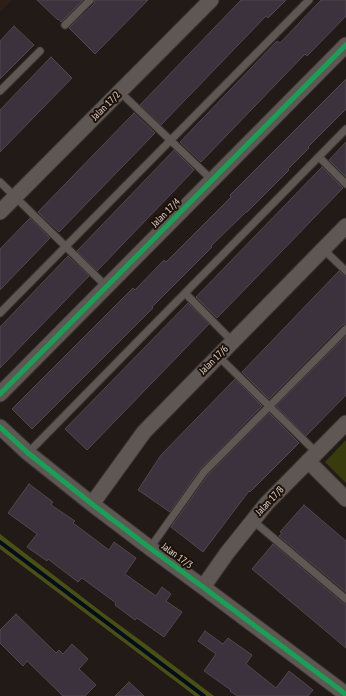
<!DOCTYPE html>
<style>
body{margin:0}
canvas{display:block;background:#221a16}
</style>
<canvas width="346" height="696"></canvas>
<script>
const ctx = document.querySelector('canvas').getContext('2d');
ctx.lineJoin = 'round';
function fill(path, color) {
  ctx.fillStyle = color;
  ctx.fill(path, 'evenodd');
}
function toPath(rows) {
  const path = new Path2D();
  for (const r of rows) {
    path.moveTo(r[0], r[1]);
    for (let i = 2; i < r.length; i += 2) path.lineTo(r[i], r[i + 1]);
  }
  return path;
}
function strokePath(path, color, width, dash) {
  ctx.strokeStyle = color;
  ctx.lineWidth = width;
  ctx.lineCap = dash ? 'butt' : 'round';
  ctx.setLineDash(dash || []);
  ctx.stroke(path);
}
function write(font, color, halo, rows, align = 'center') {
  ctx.font = font + ' "PT Sans Narrow",sans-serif';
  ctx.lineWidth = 4;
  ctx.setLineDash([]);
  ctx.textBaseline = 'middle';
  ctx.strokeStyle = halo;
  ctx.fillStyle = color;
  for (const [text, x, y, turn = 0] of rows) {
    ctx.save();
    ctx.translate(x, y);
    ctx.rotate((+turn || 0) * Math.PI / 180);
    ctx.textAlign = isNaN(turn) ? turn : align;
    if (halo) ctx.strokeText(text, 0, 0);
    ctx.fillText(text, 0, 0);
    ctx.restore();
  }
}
fill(toPath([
 [0,0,12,0,0,12]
]), '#2e1e18');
fill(toPath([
 [346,440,346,483,325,462]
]), '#383c0c');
fill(toPath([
 [0,534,103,613,144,643,214,696,195,696,0,549]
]), '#4a5014');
strokePath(toPath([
 [0,542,204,696]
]), '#030e1d', 4);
const building = toPath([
 [37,0,83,0,61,22,59,19,58,20,37,0],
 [95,0,148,0,95,54,69,28,94,4,95,0],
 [241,0,286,0,268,18,266,16,161,125,140,105,241,0],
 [321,0,346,0,346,16,307,56,305,54,201,162,180,142,277,41,280,43,321,0],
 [14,26,34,45,0,79,0,41,14,26],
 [51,57,72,78,0,152,0,110,51,57],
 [346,79,346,109,308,147,309,148,288,169,289,170,247,212,246,212,211,246,212,247,152,307,153,308,32,429,12,409,133,288,135,290,164,260,166,262,231,197,230,195,346,79],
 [134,113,155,133,59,232,38,212,134,113],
 [346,142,346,177,329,160,346,142],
 [174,150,194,170,97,271,77,251,174,150],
 [322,167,343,188,217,318,196,297,322,167],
 [30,218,50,238,0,290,0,249,30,218],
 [68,256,89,276,0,368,0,327,68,256],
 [339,271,343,275,346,276,346,324,342,325,269,399,242,372,339,271],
 [188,303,209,324,87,450,65,429,188,303],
 [346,336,346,395,306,436,276,406,346,336],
 [235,379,262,406,200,469,170,512,138,490,161,455,235,379],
 [269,413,299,443,250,492,249,491,203,552,171,527,208,475,269,413],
 [29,484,53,502,51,505,75,521,73,523,109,550,114,542,136,558,125,574,156,596,162,587,171,594,166,601,182,612,164,637,137,618,135,620,115,605,116,603,82,578,78,582,48,559,47,561,27,547,37,534,8,513,29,484],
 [304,505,346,541,346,592,279,536,282,533,280,532,304,505],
 [273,544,343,603,346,604,346,648,252,569,273,544],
 [16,614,56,653,59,650,63,654,72,644,88,659,79,669,96,685,85,696,63,696,27,661,23,666,0,643,0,630,16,614],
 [205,631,223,644,228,638,252,655,246,664,276,688,289,671,313,690,308,696,237,696,230,691,231,690,204,671,216,654,198,641,205,631],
 [129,682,144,696,115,696,129,682]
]);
fill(building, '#3b323d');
strokePath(building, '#4e494a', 1);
const lane = toPath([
 [65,25,90,0],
 [0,91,40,51],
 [120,92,212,180],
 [319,157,346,184],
 [0,182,106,286],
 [323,249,346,271],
 [185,293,232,341],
 [0,313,309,0],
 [218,356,317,453],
 [28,453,346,129],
 [252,520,346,599],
 [150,548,204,472,346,329]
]);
const street = toPath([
 [0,212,211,0],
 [0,394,346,45],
 [0,427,28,453,92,504,150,548,203,587,339,689,346,695],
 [308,461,346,499],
 [92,504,144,432,346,226],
 [203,587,227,553,267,503,346,423]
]);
strokePath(lane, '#3a3431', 9);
strokePath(street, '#3a3431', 17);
strokePath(lane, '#5e5753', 7);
strokePath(street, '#5e5753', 15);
strokePath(toPath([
 [0,394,346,45],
 [0,427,28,453,92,504,150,548,203,587,339,689,346,695]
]), '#1a9f57', 5);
write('10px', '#e3d9d3', '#1d1008', [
 ["Jalan 17/2",106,106,-45],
 ["Jalan 17/4",166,213,-45],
 ["Jalan 17/6",214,360,-45],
 ["Jalan 17/8",270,501,-47],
 ["Jalan 17/3",177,556,36]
]);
</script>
